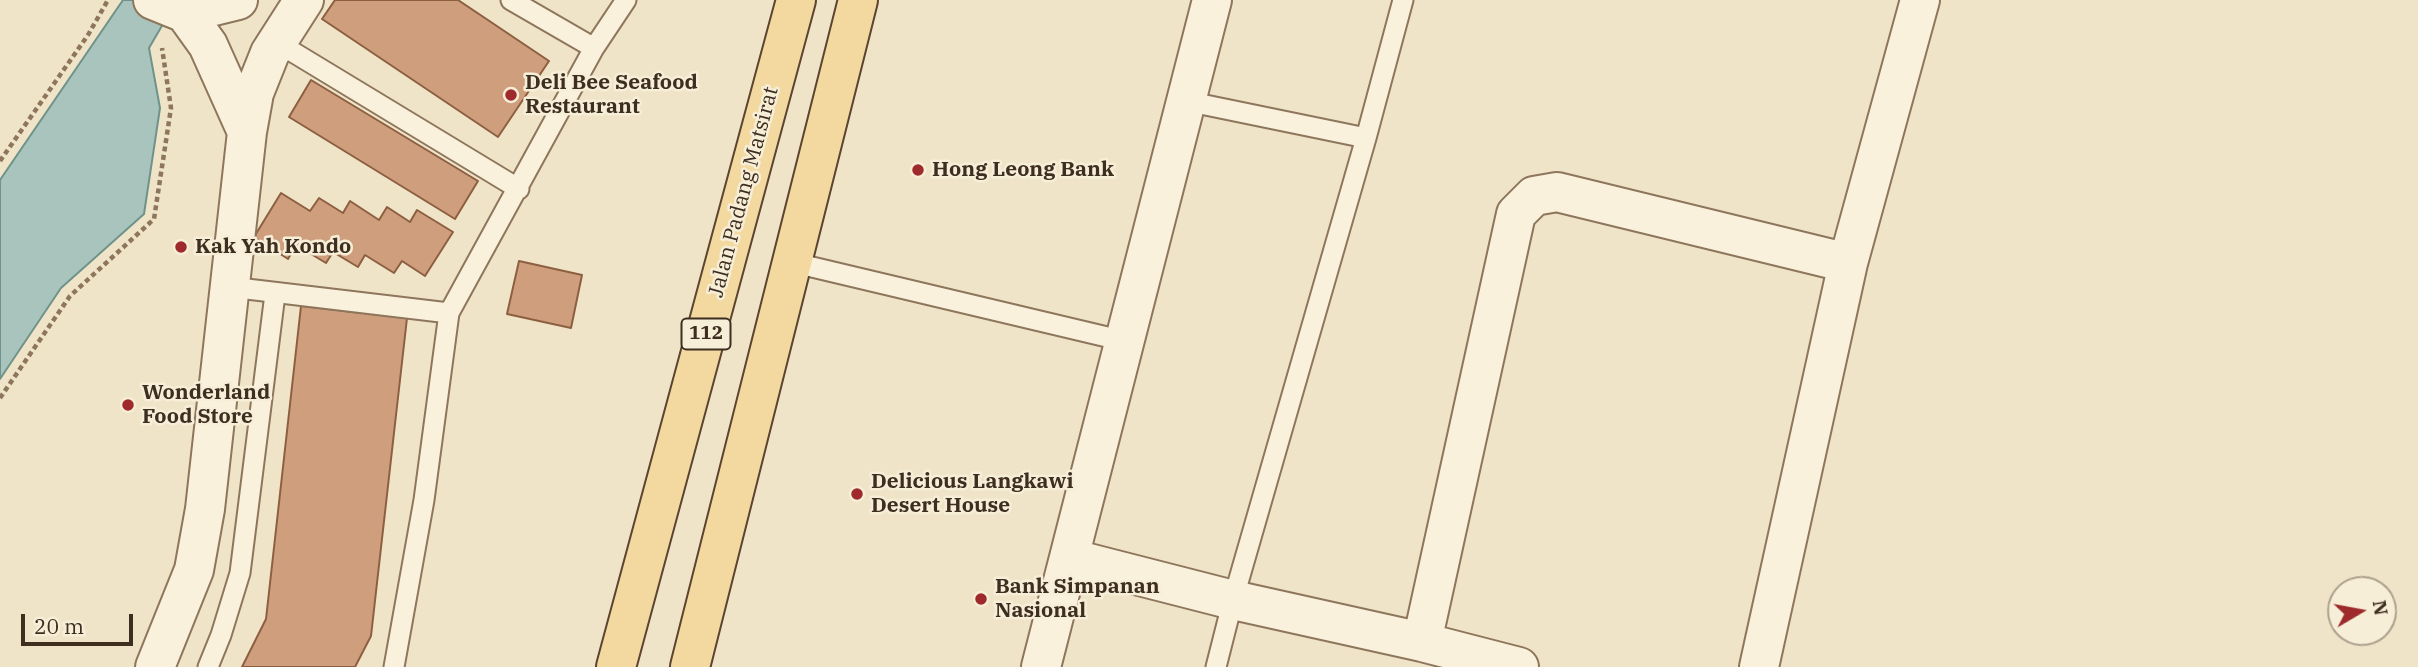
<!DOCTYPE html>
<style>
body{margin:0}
#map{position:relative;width:2418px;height:667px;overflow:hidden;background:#f0e4c8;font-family:"IBM Plex Serif",serif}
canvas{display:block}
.north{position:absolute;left:2327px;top:576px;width:70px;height:70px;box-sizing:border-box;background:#f7eed8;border:2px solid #ada18e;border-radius:50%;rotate:80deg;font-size:19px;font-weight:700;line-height:28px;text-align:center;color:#3d2e20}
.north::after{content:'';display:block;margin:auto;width:24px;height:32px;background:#9e2a2b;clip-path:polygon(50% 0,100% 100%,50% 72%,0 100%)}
.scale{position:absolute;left:21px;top:614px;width:112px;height:32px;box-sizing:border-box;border:4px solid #3d2e20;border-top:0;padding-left:9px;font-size:21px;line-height:24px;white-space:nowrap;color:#3d2e20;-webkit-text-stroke:5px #f7eed8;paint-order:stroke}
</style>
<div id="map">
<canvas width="2418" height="667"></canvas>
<div class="north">N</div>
<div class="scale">20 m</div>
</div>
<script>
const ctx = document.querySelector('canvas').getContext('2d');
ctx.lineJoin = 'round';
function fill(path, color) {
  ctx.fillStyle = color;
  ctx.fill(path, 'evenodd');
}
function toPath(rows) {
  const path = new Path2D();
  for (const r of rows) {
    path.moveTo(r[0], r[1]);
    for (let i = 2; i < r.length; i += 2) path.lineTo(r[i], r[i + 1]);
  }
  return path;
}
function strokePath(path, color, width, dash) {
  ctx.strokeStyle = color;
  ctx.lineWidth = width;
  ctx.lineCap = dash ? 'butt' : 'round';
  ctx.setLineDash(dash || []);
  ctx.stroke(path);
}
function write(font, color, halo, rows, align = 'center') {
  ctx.font = font + ' "IBM Plex Serif",serif';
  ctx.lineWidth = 5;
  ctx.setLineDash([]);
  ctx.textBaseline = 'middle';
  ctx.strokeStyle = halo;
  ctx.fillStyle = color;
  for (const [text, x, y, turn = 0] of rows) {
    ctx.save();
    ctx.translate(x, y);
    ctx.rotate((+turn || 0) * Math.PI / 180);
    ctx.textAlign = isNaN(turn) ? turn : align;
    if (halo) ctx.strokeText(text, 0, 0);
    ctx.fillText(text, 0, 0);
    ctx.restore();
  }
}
const water = toPath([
 [123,0,177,0,149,48,160,108,144,214,61,288,0,379,0,180,123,0]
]);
fill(water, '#a9c4bc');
strokePath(water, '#6f938a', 2);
const building = toPath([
 [335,0,458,0,549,61,498,137,322,19,335,0],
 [311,80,478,181,455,219,289,117,311,80],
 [281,193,310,211,319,198,343,213,350,201,379,220,387,207,410,222,417,210,453,232,425,276,402,261,394,273,365,255,358,267,333,252,326,263,296,245,288,259,254,237,281,193],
 [519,261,582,275,571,328,507,314,519,261],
 [301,306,407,318,371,636,355,667,242,667,266,619,301,306]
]);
fill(building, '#cf9f7d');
strokePath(building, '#8d5f41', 2);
const service = toPath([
 [511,0,594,48],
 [278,43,519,189],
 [1186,101,1366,138],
 [791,262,1124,341],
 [230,287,449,313],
 [208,667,221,635,240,573,275,294],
 [394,667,424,500,449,313,594,48,626,0],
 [1216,667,1233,600,1366,138,1403,0]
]);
const minor = toPath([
 [153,0,185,13,238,0],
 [185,13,208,45,247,132],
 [1069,558,1233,600,1422,642,1519,667],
 [1422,642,1516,214,1534,196,1557,192,1848,263],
 [155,667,194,570,205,509,247,132,254,93,270,53,304,0],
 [1041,667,1212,0],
 [1759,667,1848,263,1920,0]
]);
const primary = toPath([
 [616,667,796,0],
 [690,667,858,0]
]);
strokePath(service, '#8d765c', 23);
strokePath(minor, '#8d765c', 42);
strokePath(primary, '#5b4430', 42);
strokePath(toPath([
 [0,161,88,35,108,0],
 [0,398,70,296,154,219,171,108,162,48]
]), '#8d765c', 4.5, [5, 3.5]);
strokePath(service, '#faf1dc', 19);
strokePath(minor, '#faf1dc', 38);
strokePath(primary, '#f3d9a0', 38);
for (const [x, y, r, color] of [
 [511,95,7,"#9e2a2b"],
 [918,170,7,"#9e2a2b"],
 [181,247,7,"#9e2a2b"],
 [128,405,7,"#9e2a2b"],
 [857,494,7,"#9e2a2b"],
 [981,599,7,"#9e2a2b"]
]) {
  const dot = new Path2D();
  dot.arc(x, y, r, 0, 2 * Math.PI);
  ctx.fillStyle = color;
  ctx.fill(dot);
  strokePath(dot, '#f7eed8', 2.5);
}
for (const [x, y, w] of [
 [706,334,49]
]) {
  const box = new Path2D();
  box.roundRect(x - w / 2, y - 15.5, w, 31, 5);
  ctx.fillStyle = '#f7eed8';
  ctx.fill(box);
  strokePath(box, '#3d2e20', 2);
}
write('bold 19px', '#3d2e20', null, [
 ["112",706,334]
]);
write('bold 21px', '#3d2e20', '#f7eed8', [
 ["Deli Bee Seafood",525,83],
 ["Restaurant",525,107],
 ["Hong Leong Bank",932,170],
 ["Kak Yah Kondo",195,247],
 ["Wonderland",142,393],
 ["Food Store",142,417],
 ["Delicious Langkawi",871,482],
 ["Desert House",871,506],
 ["Bank Simpanan",995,587],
 ["Nasional",995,611]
], 'left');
write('21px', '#3d2e20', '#f7eed8', [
 ["Jalan Padang Matsirat",744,192,-75]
]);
</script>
